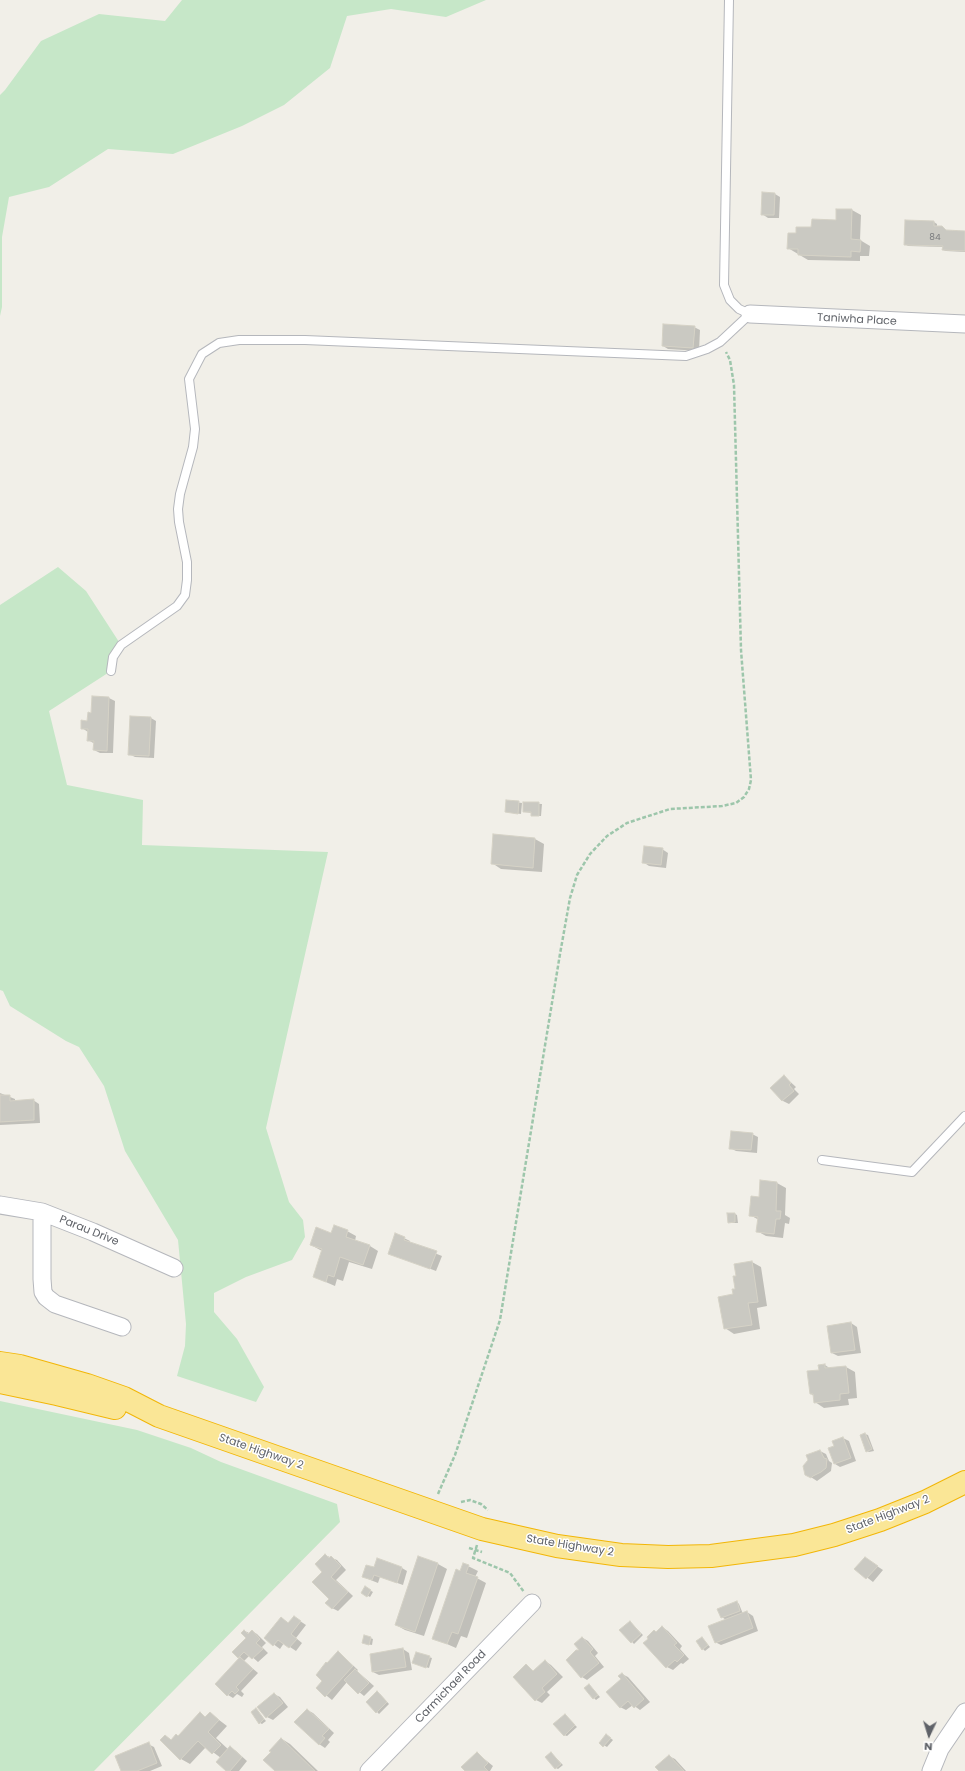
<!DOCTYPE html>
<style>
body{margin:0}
#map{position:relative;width:965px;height:1771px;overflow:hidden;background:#f1efe8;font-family:Poppins,sans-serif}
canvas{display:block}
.north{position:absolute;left:909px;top:1715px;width:40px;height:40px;-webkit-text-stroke:3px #fff;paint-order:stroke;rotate:184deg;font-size:11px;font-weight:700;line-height:16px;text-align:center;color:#5f6268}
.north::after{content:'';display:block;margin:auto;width:14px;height:18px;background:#5f6268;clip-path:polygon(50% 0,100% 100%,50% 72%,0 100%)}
</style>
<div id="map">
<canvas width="965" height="1771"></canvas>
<div class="north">N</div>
</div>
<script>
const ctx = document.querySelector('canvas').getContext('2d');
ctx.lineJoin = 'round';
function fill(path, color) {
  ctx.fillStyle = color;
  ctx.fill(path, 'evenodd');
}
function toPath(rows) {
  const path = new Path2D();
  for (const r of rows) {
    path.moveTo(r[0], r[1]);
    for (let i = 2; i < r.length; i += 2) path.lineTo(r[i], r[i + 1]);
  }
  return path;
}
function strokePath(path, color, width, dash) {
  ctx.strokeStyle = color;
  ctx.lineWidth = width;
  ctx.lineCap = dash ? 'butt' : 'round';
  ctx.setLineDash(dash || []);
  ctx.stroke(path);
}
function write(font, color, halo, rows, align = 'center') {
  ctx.font = font + ' Poppins,sans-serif';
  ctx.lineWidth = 3;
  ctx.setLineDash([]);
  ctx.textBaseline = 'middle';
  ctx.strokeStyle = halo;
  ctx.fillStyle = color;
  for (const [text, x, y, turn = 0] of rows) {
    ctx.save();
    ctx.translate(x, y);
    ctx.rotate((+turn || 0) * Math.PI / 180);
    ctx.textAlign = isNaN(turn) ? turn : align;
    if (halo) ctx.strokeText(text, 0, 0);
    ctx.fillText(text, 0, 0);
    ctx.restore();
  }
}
fill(toPath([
 [182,0,486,0,446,17,391,9,347,16,330,68,284,105,242,126,173,154,108,149,49,187,9,197,2,237,2,307,0,316,0,95,5,90,41,41,99,14,165,21],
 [58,567,86,591,121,645,111,671,49,711,67,785,143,800,142,845,328,852,266,1128,289,1202,303,1220,305,1237,292,1260,246,1277,214,1293,214,1312,237,1339,264,1387,256,1402,177,1376,185,1346,186,1324,178,1240,125,1151,104,1086,79,1047,66,1041,10,1006,3,991,0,990,0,605],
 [0,1401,137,1430,191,1448,221,1462,337,1504,340,1522,94,1771,0,1771]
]), '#c6e7c8');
fill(toPath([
 [775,194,780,197,779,218,768,218,762,214],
 [852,210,861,215,860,240,870,246,869,256,860,256,860,261,808,260,788,248,797,234,837,221],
 [906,221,934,222,937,224,937,227,947,231,965,232,965,252,946,251,943,250,944,247,908,246,905,244],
 [694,327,700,330,699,351,668,349,663,346],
 [93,697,109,698,115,701,113,753,100,753,94,750,95,744,88,740,88,732,82,728,92,714],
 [151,718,156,721,154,758,135,757,129,754],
 [507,801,522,803,521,814,506,812],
 [524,803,542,804,541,816,535,816,532,813,524,812],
 [494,835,535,839,544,844,542,872,501,869,492,863],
 [662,849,668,853,666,868,649,866,643,862],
 [784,1076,796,1087,794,1089,799,1094,789,1104,783,1101,771,1088],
 [0,1093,15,1099,15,1101,33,1100,39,1104,40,1123,0,1125],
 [752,1134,758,1137,757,1153,736,1151,730,1148],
 [777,1183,786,1188,785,1215,790,1218,789,1224,785,1223,783,1238,766,1236,757,1231,759,1220,750,1215,759,1198],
 [735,1214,737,1215,738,1223,731,1223,729,1222],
 [347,1231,356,1236,355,1241,370,1246,378,1251,372,1269,349,1262,343,1281,337,1279,335,1286,314,1277,322,1251,311,1245,332,1234],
 [404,1238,410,1241,409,1243,442,1256,436,1271,389,1253],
 [752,1262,761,1267,767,1306,757,1308,760,1329,734,1334,725,1328,737,1290,737,1277],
 [851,1323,857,1327,861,1353,838,1356,832,1353],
 [825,1365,831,1369,846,1367,855,1372,857,1398,848,1399,849,1405,824,1408,815,1402,814,1396,811,1394,820,1371],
 [865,1434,868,1435,874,1451,869,1452,867,1451],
 [843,1438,849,1441,856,1461,840,1467,835,1464,835,1447],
 [820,1451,826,1454,829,1461,832,1463,831,1471,817,1481,806,1474],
 [325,1555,337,1560,346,1570,336,1580,353,1596,338,1611,332,1608],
 [419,1557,438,1564,447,1569,424,1636,405,1630,396,1625],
 [871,1562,883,1570,873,1582,856,1569],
 [464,1564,478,1571,475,1577,486,1583,467,1638,461,1636,456,1648,433,1638],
 [374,1568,402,1568,407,1571,403,1585,380,1577,378,1583,363,1577],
 [366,1588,373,1592,370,1597,363,1593],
 [737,1602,739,1604,743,1614,747,1612,753,1616,758,1631,721,1645,715,1642,726,1620,722,1617],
 [294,1617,306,1625,296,1638,302,1643,296,1651,284,1643,280,1649,265,1638,281,1618,289,1623],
 [630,1622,643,1635,634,1644,621,1630],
 [662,1627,668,1631,682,1646,680,1649,689,1659,683,1664,681,1663,673,1670,667,1667,656,1632],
 [245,1631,249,1633,252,1631,257,1634,266,1643,262,1647,268,1653,258,1662,250,1655,244,1661,258,1673,241,1691,244,1694,242,1697,237,1694,233,1698,228,1695,241,1658,239,1657,247,1638],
 [365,1636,373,1639,372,1645,366,1644],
 [583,1638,588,1641,598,1653,595,1656,604,1667,587,1680,582,1677,581,1650],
 [702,1638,710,1647,705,1651,703,1649],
 [403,1649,409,1653,412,1670,379,1675,373,1672,371,1654],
 [338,1653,343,1656,358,1670,357,1671,374,1686,364,1696,347,1682,332,1700,317,1688,324,1681],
 [429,1657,432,1658,429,1668,416,1664],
 [545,1661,551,1665,563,1677,547,1692,550,1695,542,1703,536,1700,526,1666,534,1671],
 [622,1674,628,1677,650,1702,640,1710,633,1705,626,1710,620,1707],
 [589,1685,600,1697,596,1700,594,1698],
 [274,1694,280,1697,288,1707,273,1720,267,1717],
 [380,1694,389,1704,379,1714,377,1712],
 [256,1710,266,1721,262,1724,260,1723],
 [307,1710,313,1713,334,1733,328,1740,330,1742,325,1748,319,1744],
 [210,1713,227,1726,216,1738,229,1750,231,1748,236,1751,247,1761,239,1771,227,1771,221,1758,206,1747,190,1764,181,1759,165,1736,172,1740,178,1737,200,1714,206,1717],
 [567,1717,577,1727,567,1736,564,1735],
 [609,1737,613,1740,607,1747,600,1743],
 [282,1739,290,1744,318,1771,276,1771],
 [148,1744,154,1747,162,1766,150,1771,123,1771],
 [477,1753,493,1766,490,1771,467,1771],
 [551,1753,563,1765,558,1769,556,1768],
 [669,1756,675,1759,686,1771,660,1771]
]), '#0003');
const building = toPath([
 [762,192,775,193,774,215,761,215,762,192],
 [836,209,852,209,851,239,861,240,860,252,851,251,851,257,798,255,798,249,787,249,788,233,796,233,796,227,811,227,812,219,836,220,836,209],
 [905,220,934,221,934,226,942,226,946,230,965,231,965,251,942,250,943,246,904,245,905,220],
 [663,324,695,326,693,348,662,346,663,324],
 [92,696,109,697,107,751,93,750,94,741,87,741,88,729,81,729,81,720,87,721,88,712,91,713,92,696],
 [130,716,151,717,149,756,128,755,130,716],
 [506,800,519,801,518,814,505,812,506,800],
 [523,802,539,802,539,816,531,816,531,812,523,812,523,802],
 [493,834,535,838,533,868,491,864,493,834],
 [644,846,663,848,661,865,642,863,644,846],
 [784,1075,791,1083,789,1085,794,1091,782,1101,770,1088,784,1075],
 [0,1095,10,1095,10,1101,34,1099,34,1120,0,1122,0,1095],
 [731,1131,753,1133,751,1150,729,1149,731,1131],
 [760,1180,777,1182,776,1211,781,1211,780,1219,776,1219,774,1234,756,1232,758,1217,749,1216,751,1196,759,1197,760,1180],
 [727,1213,735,1213,735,1222,728,1223,727,1213],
 [334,1225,348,1230,346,1237,370,1245,363,1265,340,1257,334,1277,328,1275,326,1282,313,1277,322,1249,310,1245,316,1227,331,1233,334,1225],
 [395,1233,405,1237,404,1240,437,1251,430,1269,388,1254,395,1233],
 [752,1261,758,1302,748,1303,752,1325,724,1329,718,1297,733,1294,732,1289,735,1289,733,1276,736,1276,734,1264,752,1261],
 [851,1322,855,1350,831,1353,827,1326,851,1322],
 [825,1364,825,1368,846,1366,849,1393,840,1394,840,1400,814,1403,813,1394,810,1394,807,1371,819,1370,818,1365,825,1364],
 [865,1433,872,1449,866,1452,860,1435,865,1433],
 [843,1437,851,1458,834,1464,828,1448,834,1446,832,1441,843,1437],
 [820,1450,824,1458,827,1459,826,1468,821,1472,813,1476,811,1478,805,1475,803,1466,808,1460,806,1455,820,1450],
 [325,1554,329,1558,331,1556,341,1566,331,1577,348,1592,332,1609,325,1603,329,1599,312,1582,322,1572,315,1564,325,1554],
 [418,1556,438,1563,415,1632,395,1625,418,1556],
 [865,1557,878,1566,866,1579,854,1569,865,1557],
 [377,1558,402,1567,397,1583,374,1575,372,1580,362,1577,366,1565,374,1567,377,1558],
 [463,1563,469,1565,466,1573,478,1577,458,1634,452,1632,447,1644,432,1639,456,1569,460,1571,463,1563],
 [365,1586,371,1590,367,1597,361,1593,365,1586],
 [737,1601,740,1611,721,1618,717,1609,737,1601],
 [747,1611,753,1628,715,1643,708,1626,747,1611],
 [294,1616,301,1621,291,1634,297,1639,289,1648,278,1640,273,1646,264,1638,281,1617,288,1623,294,1616],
 [630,1621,641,1634,631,1643,619,1630,630,1621],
 [662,1626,677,1643,674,1645,684,1655,677,1662,675,1660,666,1668,643,1643,648,1639,647,1637,654,1630,656,1632,662,1626],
 [244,1630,248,1634,252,1630,260,1639,256,1643,263,1649,252,1659,244,1652,238,1658,232,1652,246,1638,241,1633,244,1630],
 [364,1635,371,1637,369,1645,362,1643,364,1635],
 [582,1637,593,1649,590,1652,599,1663,581,1678,566,1660,576,1650,579,1650,574,1644,582,1637],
 [702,1637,708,1645,702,1650,696,1641,702,1637],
 [403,1648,406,1667,372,1672,370,1654,403,1648],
 [338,1651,353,1666,325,1697,316,1688,322,1681,316,1675,326,1662,327,1663,338,1651],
 [416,1652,430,1656,426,1668,412,1663,416,1652],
 [240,1657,253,1669,236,1687,239,1690,235,1694,232,1691,227,1696,215,1684,240,1657],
 [545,1660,557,1674,542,1688,545,1692,535,1701,513,1677,526,1664,533,1671,545,1660],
 [355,1669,369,1683,358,1694,344,1680,355,1669],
 [622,1673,644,1699,634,1708,628,1701,620,1708,606,1692,621,1679,618,1676,622,1673],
 [589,1684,598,1695,593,1699,584,1688,589,1684],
 [377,1691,387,1702,376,1713,366,1702,377,1691],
 [274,1693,283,1703,266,1718,257,1707,274,1693],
 [256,1708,264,1719,259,1724,251,1712,256,1708],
 [307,1709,329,1729,322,1736,325,1738,319,1745,294,1722,307,1709],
 [200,1712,205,1717,210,1712,219,1720,208,1732,221,1745,212,1754,198,1741,180,1760,160,1740,165,1735,171,1740,176,1734,178,1736,200,1712],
 [565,1714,575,1725,564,1736,553,1724,565,1714],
 [606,1734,611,1738,603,1747,599,1743,606,1734],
 [281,1738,315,1771,275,1771,263,1760,271,1752,269,1751,281,1738],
 [149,1742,157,1763,137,1771,121,1771,115,1756,149,1742],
 [230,1746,242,1757,230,1771,226,1771,216,1762,230,1746],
 [477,1752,488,1763,484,1767,488,1771,465,1771,461,1767,477,1752],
 [551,1752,561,1764,555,1769,545,1757,551,1752],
 [669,1755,684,1771,659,1771,655,1767,669,1755]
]);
fill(building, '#cac9c2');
strokePath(building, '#d5d2c6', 1);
const lane = toPath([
 [111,671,113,657,121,645,177,606,185,595,187,580,187,562,179,522,178,509,180,494,193,447,195,429,189,379,202,354,219,343,239,340,305,340,686,356,707,349,720,342,750,314,739,309,730,300,724,285,729,0],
 [822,1160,912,1172,965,1116]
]);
const street = toPath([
 [750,314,965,324],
 [0,1205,42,1212,93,1232,174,1268],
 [42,1212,42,1279,43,1292,46,1297,55,1304,122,1327],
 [369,1771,532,1603],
 [931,1771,940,1749,965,1712]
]);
const highway = toPath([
 [0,1363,20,1366,87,1385,124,1398,159,1416,482,1529,557,1546,621,1555,668,1557,711,1556,794,1545,834,1535,880,1520,925,1502,965,1482],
 [0,1382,57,1394,115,1408]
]);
strokePath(lane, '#b5b7bc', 10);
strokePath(street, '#b5b7bc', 19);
strokePath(highway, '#f2b607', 24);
strokePath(toPath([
 [438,1494,455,1455,500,1320,560,954,570,898,577,875,590,854,607,836,627,823,670,809,722,806,736,803,744,797,749,789,751,780,741,650,734,385,730,360,726,352],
 [461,1502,470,1500,481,1504,488,1510],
 [477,1545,473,1558,510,1573,524,1592],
 [469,1548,482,1552]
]), '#9dc6ab', 2.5, [4, 2]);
strokePath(lane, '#fff', 8);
strokePath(street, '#fff', 17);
strokePath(highway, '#fae696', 22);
write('9px', '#7a7c7e', null, [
 ["84",935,238]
]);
write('11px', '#5f6268', '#fff', [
 ["Taniwha Place",857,320,3],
 ["Parau Drive",89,1231,22],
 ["State Highway 2",261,1452,19],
 ["State Highway 2",888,1515,-21],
 ["State Highway 2",570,1546,9],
 ["Carmichael Road",451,1687,-46]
]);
</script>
